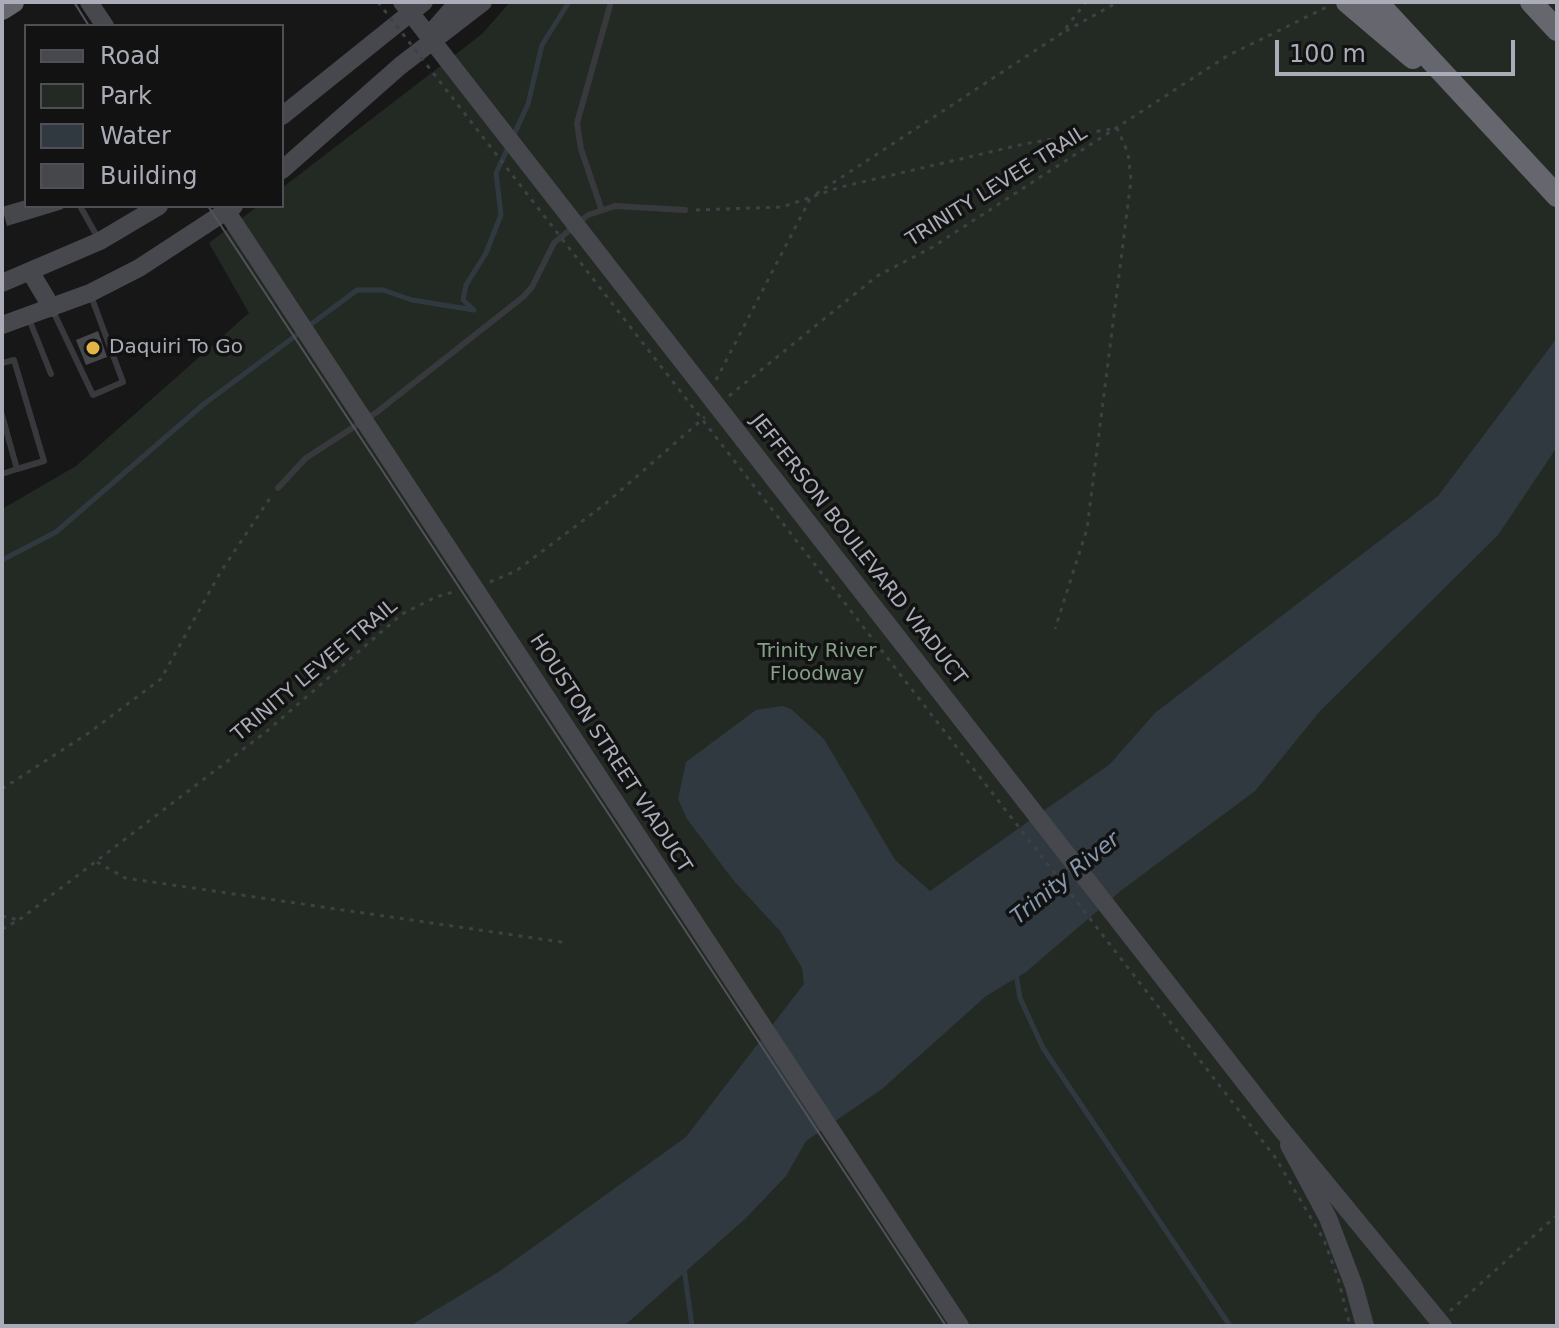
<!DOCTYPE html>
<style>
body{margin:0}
#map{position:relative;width:1559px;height:1328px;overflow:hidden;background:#171718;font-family:"DejaVu Sans",sans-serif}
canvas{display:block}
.frame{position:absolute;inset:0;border:4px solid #aaadb7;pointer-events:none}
.legend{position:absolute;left:24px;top:24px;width:260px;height:184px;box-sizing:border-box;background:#121213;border:2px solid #4f5055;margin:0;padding:10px 14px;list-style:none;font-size:24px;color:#aaadb7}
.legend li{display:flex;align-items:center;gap:16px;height:40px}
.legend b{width:40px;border:2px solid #4f5055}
.scale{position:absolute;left:1275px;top:40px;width:240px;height:36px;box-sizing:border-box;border:4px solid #aaadb7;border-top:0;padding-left:10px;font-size:24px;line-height:28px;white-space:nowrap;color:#aaadb7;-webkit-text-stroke:6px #121213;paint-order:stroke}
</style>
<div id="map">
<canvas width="1559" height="1328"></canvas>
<div class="frame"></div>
<ul class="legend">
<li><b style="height:10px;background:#46484d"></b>Road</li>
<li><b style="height:22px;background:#232a24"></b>Park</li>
<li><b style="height:22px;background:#313940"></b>Water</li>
<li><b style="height:22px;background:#46474b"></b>Building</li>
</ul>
<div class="scale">100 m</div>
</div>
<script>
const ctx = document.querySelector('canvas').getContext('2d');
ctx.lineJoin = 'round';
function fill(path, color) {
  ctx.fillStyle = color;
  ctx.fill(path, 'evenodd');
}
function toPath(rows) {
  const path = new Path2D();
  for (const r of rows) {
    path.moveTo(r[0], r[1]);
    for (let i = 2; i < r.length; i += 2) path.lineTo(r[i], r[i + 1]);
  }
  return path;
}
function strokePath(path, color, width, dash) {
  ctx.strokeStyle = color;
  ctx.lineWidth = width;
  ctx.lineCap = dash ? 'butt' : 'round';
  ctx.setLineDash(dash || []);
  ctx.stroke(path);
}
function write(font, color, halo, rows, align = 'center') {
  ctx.font = font + ' "DejaVu Sans",sans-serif';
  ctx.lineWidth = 7;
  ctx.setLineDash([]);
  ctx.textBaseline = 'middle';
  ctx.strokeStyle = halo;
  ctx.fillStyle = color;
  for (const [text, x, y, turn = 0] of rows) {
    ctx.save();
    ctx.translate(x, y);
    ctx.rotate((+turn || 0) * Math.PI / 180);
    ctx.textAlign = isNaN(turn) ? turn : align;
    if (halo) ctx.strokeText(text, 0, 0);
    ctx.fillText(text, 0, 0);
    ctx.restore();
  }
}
fill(toPath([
 [510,2,1557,2,1557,1326,2,1326,2,509,76,466,249,313,209,243,258,206,282,206,282,188,482,34]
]), '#232a24');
fill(toPath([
 [1557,338,1557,447,1498,535,1320,711,1255,791,1123,889,1026,972,986,996,882,1089,806,1141,786,1176,745,1219,624,1326,410,1326,500,1271,686,1137,804,984,802,968,780,931,734,881,687,819,678,799,686,762,756,710,782,706,791,709,824,739,895,860,930,891,1110,764,1155,713,1438,496]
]), '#313940');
strokePath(toPath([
 [512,139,528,104,542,45,569,2],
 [473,309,463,300,466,285,486,253,501,215,496,173,508,148],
 [2,560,56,532,204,404,357,290,383,290,412,300,474,310],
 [1016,974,1020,998,1043,1048,1230,1326],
 [684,1268,692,1326]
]), '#313940', 5);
fill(toPath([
 [26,200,26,206,62,206,63,209,7,226,2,207],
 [98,331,107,357,86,365,76,340]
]), '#46474b');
strokePath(toPath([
 [1066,31,1118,2],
 [816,194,1062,33,1086,2],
 [696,210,782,207,841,187,1024,144,1117,128,1128,153,1131,180,1087,529,1055,629],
 [716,380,810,199],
 [729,396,877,276,931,248,1227,56,1331,5],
 [490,582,516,571,605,504,705,417],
 [2,789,90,732,161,679,220,573,272,495],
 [97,862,125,878,568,943],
 [2,916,19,920],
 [2,929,19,920,267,731,402,614,436,597,456,591],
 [1450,1311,1557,1215]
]), '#3e4044', 3, [4, 6]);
strokePath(toPath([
 [80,206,98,238],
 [601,208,581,149,577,123,611,2],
 [53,311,93,395,123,382,91,296],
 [29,319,51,374],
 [2,363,14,360,44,461,17,469],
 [2,415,17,469,2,474],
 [278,488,306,458,377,412,523,297,532,287,554,243,588,215,615,206,685,210]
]), '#38393d', 6);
strokePath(toPath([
 [89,2,105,26],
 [432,32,458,2],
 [282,116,424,2],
 [282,170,400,66,483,2],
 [31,273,52,308],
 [2,283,100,241,159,206],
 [2,325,90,293,139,268,234,206],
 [1289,1145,1328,1218,1354,1286,1365,1326]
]), '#46484d', 18);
strokePath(toPath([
 [1347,2,1413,58],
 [1377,2,1557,196],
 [1531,2,1557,30],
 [2,9,13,2]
]), '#65666e', 22);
strokePath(toPath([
 [74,2,89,26],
 [208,206,946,1326]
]), '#515358', 2);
strokePath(toPath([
 [378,2,1275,1157,1324,1240,1338,1278,1350,1326]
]), '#3e4044', 3, [4, 6]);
strokePath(toPath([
 [402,2,1278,1125,1443,1326],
 [223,206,960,1326]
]), '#46484d', 18);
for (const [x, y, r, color] of [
 [93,348,8,"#e1b546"]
]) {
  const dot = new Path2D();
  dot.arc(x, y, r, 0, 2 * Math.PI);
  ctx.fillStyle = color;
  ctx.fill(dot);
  strokePath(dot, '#121213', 3);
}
write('20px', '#aaadb7', '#121213', [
 ["TRINITY LEVEE TRAIL",997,187,-32],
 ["JEFFERSON BOULEVARD VIADUCT",858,550,52],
 ["TRINITY LEVEE TRAIL",315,671,-40],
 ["HOUSTON STREET VIADUCT",610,754,57]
]);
write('20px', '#aaadb7', '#121213', [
 ["Daquiri To Go",109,348]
], 'left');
write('20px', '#83a086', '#121213', [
 ["Trinity River",817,652],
 ["Floodway",817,675]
]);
write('italic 22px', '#8499af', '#121213', [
 ["Trinity River",1066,879,-39]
]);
</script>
